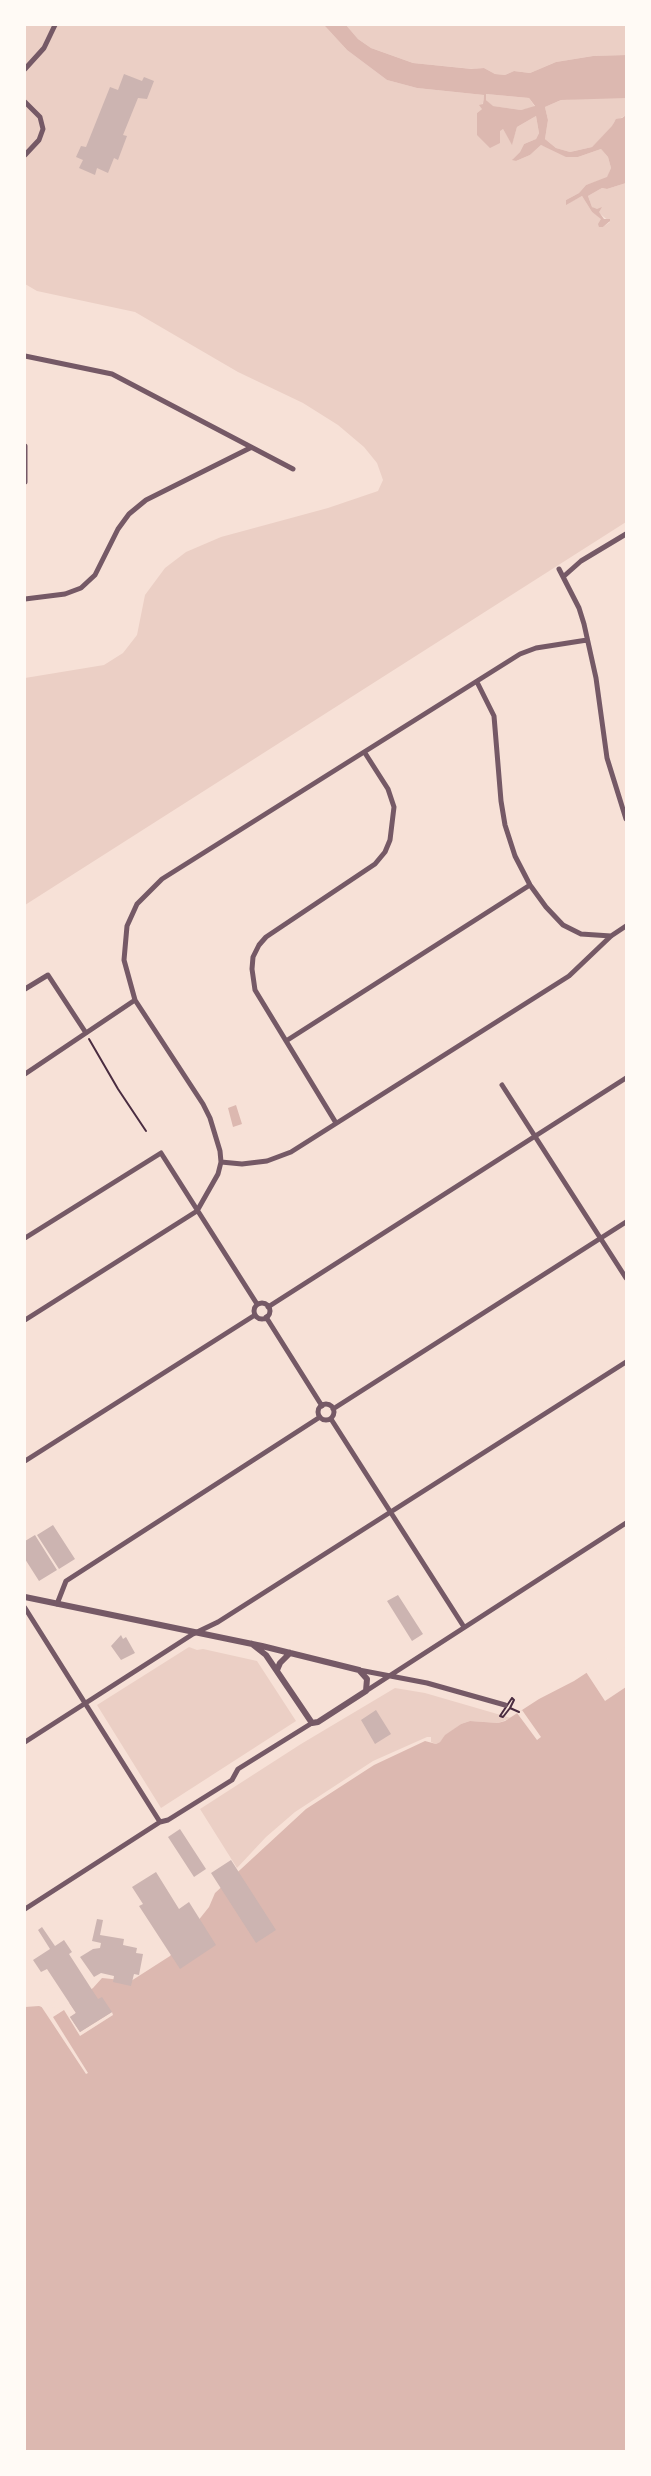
<!DOCTYPE html>
<style>
body{margin:0}
#map{position:relative;width:651px;height:2476px;overflow:hidden;background:#f7e1d7;font-family:Literata,serif}
canvas{display:block}
.frame{position:absolute;inset:0;border:26px solid #fffaf5;pointer-events:none}
</style>
<div id="map">
<canvas width="651" height="2476"></canvas>
<div class="frame"></div>
</div>
<script>
const ctx = document.querySelector('canvas').getContext('2d');
ctx.lineJoin = 'round';
function fill(path, color) {
  ctx.fillStyle = color;
  ctx.fill(path, 'evenodd');
}
function toPath(rows) {
  const path = new Path2D();
  for (const r of rows) {
    if (r.length === 3) {
      path.moveTo(r[0] + r[2], r[1]);
      path.arc(r[0], r[1], r[2], 0, 2 * Math.PI);
      continue;
    }
    path.moveTo(r[0], r[1]);
    for (let i = 2; i < r.length; i += 2) path.lineTo(r[i], r[i + 1]);
  }
  return path;
}
function strokePath(path, color, width, dash) {
  ctx.strokeStyle = color;
  ctx.lineWidth = width;
  ctx.lineCap = dash ? 'butt' : 'round';
  ctx.setLineDash(dash || []);
  ctx.stroke(path);
}
fill(toPath([
 [25,25,324,25,347,50,387,80,417,88,484,95,482,109,477,113,477,135,503,129,512,144,517,127,536,116,539,133,536,139,524,144,520,152,513,159,516,161,530,155,541,145,578,157,601,149,608,157,611,168,607,178,586,185,579,193,566,200,566,204,582,196,592,212,601,218,603,227,610,222,592,207,588,196,602,188,607,189,626,183,626,522,25,905,25,678,104,665,123,653,137,635,145,595,165,568,186,552,221,537,328,508,378,491,383,480,377,463,364,447,338,425,303,403,238,372,135,312,37,291,25,284],
 [346,25,626,25,626,55,593,56,556,62,530,73,514,71,505,75,495,74,484,68,473,69,413,63,371,48,358,39],
 [486,94,529,98,535,107,521,110,492,106,486,100],
 [588,98,626,98,626,115,614,122,613,126,592,147,570,152,556,148,545,139,548,120,545,107,561,100],
 [189,1647,197,1650,203,1649,257,1661,296,1721,161,1808,97,1705],
 [395,1688,425,1693,511,1718,498,1723,470,1721,461,1724,446,1735,440,1742,436,1744,431,1742,431,1737,427,1737,373,1761,295,1812,266,1837,237,1868,200,1809,301,1744]
]), '#ebcfc5');
fill(toPath([
 [324,25,346,25,358,39,371,48,413,63,472,69,484,68,495,74,505,75,514,71,530,73,556,62,593,56,626,55,626,98,561,100,545,107,548,120,545,139,556,148,570,152,592,147,612,126,616,119,622,118,626,115,626,183,607,189,602,188,588,196,592,207,597,209,602,207,599,212,604,219,610,219,610,221,603,227,599,227,598,224,601,219,592,212,582,196,566,205,566,200,579,193,586,185,607,177,611,168,608,157,601,149,578,157,566,157,541,145,530,155,516,161,512,160,520,152,524,144,536,139,539,133,536,116,517,127,512,145,503,129,500,131,500,143,490,148,477,135,477,113,482,109,479,105,483,104,484,95,417,88,387,80,347,50],
 [486,94,529,98,535,106,521,110,493,106,486,100],
 [236,1105,242,1124,233,1127,228,1108],
 [626,1647,626,2451,25,2451,25,2007,39,2006,50,2010,58,2010,93,1988,102,1978,131,1981,170,1956,209,1907,215,1893,306,1809,374,1765,425,1741,436,1744,440,1742,445,1735,461,1724,470,1721,498,1723,505,1721,539,1699,574,1681]
]), '#dcb8b0');
fill(toPath([
 [626,1646,626,1687,605,1701,586,1672],
 [522,1710,541,1737,537,1740,517,1713],
 [46,1984,57,2000,49,2007,58,2008,68,2001,76,2013,70,2017,80,2032,112,2012,113,2015,80,2036,64,2010,53,2017,88,2073,86,2074,39,2003,45,2006,36,1990]
]), '#f7e1d7');
fill(toPath([
 [124,74,142,81,144,77,154,81,147,99,138,98,123,135,127,136,118,160,114,158,108,173,97,168,95,175,79,168,83,160,76,157,81,146,86,147,110,87,118,90],
 [53,1525,75,1559,59,1569,37,1535],
 [35,1535,57,1570,39,1581,25,1559,25,1541],
 [398,1595,423,1634,412,1641,387,1601],
 [121,1635,123,1639,126,1637,135,1653,121,1660,111,1646],
 [376,1710,391,1734,375,1744,361,1720],
 [180,1829,206,1869,194,1877,168,1837],
 [231,1860,276,1930,256,1943,211,1873],
 [156,1872,179,1909,189,1902,216,1945,180,1969,139,1906,143,1904,132,1887],
 [97,1919,103,1920,100,1935,124,1939,123,1945,137,1948,136,1953,143,1954,139,1975,134,1974,131,1986,113,1982,114,1976,101,1973,94,1977,80,1957,93,1949,100,1948,101,1943,92,1941],
 [42,1927,55,1946,64,1940,72,1952,69,1954,98,1999,102,1997,112,2012,80,2032,70,2017,76,2013,47,1969,41,1972,33,1960,50,1949,38,1930]
]), '#ccb4b1');
strokePath(toPath([
 [89,1039,118,1089,146,1131],
 [512,1698,514,1700,510,1708,503,1717,500,1716,512,1698],
 [510,1708,519,1712]
]), '#4a2c40', 2);
strokePath(toPath([
 [25,69,44,48,55,25],
 [25,102,40,117,43,129,39,140,25,155],
 [25,356,112,374,293,469],
 [25,446,25,482],
 [559,569,579,608,584,624,596,678,607,758,626,819],
 [563,577,581,561,626,534],
 [25,599,65,594,81,588,95,575,118,529,129,514,146,500,250,448],
 [477,682,494,716,501,801,505,825,515,856,530,885,546,907,563,925,581,934,611,936],
 [25,989,48,975,86,1033],
 [286,1041,530,885],
 [25,1074,135,1000,124,960,127,926,137,904,162,879,520,654,536,648,587,640],
 [502,1085,626,1278],
 [336,1123,255,990,252,969,253,957,259,945,266,937,375,864,385,852,390,840,394,807,388,789,365,753],
 [221,1162,242,1164,267,1161,291,1152,569,976,611,936,626,926],
 [25,1238,161,1153,257,1304],
 [262,1311,8],
 [268,1307,626,1078],
 [266,1317,322,1406],
 [25,1320,197,1211,218,1174,221,1162,220,1151,210,1118,203,1104,135,1000],
 [326,1412,8],
 [333,1409,626,1222],
 [331,1419,464,1627],
 [25,1461,255,1315],
 [57,1604,66,1581,320,1417],
 [25,1608,160,1822],
 [359,1670,427,1683,505,1705],
 [366,1691,626,1523],
 [25,1742,193,1634,218,1622,626,1362],
 [25,1909,160,1822,168,1820,232,1780,238,1769,312,1723]
]), '#755966', 5);
strokePath(toPath([
 [25,1597,262,1646,359,1670,367,1679,366,1691,318,1722,312,1723,266,1655,252,1644],
 [277,1670,280,1663,290,1653]
]), '#755966', 6);
</script>
